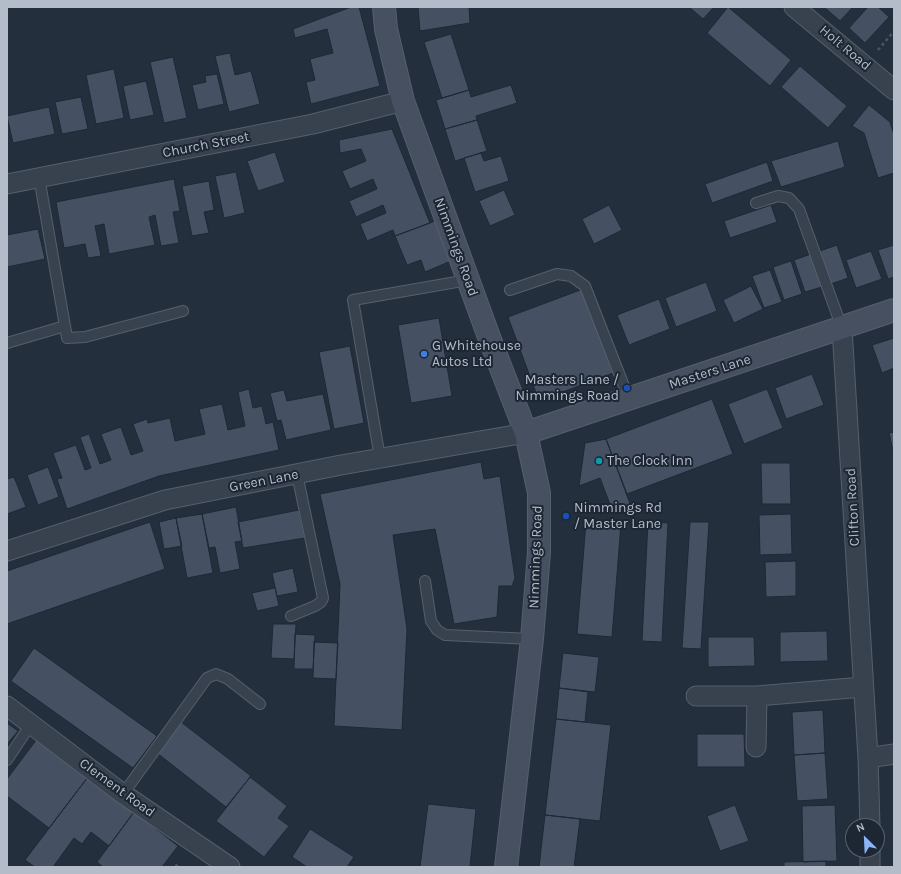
<!DOCTYPE html>
<style>
body{margin:0}
#map{position:relative;width:901px;height:874px;overflow:hidden;background:#242f3e;font-family:Karla,sans-serif}
canvas{display:block}
.frame{position:absolute;inset:0;border:8px solid #b4bcc9;pointer-events:none}
.north{position:absolute;left:845px;top:818px;width:40px;height:40px;box-sizing:border-box;background:#1d2633;border:1px solid #59626f;border-radius:50%;rotate:336deg;font-size:11px;font-weight:700;line-height:16px;text-align:center;color:#b4bcc9}
.north::after{content:'';display:block;margin:auto;width:14px;height:18px;background:#8ab4f8;clip-path:polygon(50% 0,100% 100%,50% 72%,0 100%)}
</style>
<div id="map">
<canvas width="901" height="874"></canvas>
<div class="frame"></div>
<div class="north">N</div>
</div>
<script>
const ctx = document.querySelector('canvas').getContext('2d');
ctx.lineJoin = 'round';
function fill(path, color) {
  ctx.fillStyle = color;
  ctx.fill(path, 'evenodd');
}
function toPath(rows) {
  const path = new Path2D();
  for (const r of rows) {
    path.moveTo(r[0], r[1]);
    for (let i = 2; i < r.length; i += 2) path.lineTo(r[i], r[i + 1]);
  }
  return path;
}
function strokePath(path, color, width, dash) {
  ctx.strokeStyle = color;
  ctx.lineWidth = width;
  ctx.lineCap = dash ? 'butt' : 'round';
  ctx.setLineDash(dash || []);
  ctx.stroke(path);
}
function write(font, color, halo, rows, align = 'center') {
  ctx.font = font + ' Karla,sans-serif';
  ctx.lineWidth = 4;
  ctx.setLineDash([]);
  ctx.textBaseline = 'middle';
  ctx.strokeStyle = halo;
  ctx.fillStyle = color;
  for (const [text, x, y, turn = 0] of rows) {
    ctx.save();
    ctx.translate(x, y);
    ctx.rotate((+turn || 0) * Math.PI / 180);
    ctx.textAlign = isNaN(turn) ? turn : align;
    if (halo) ctx.strokeText(text, 0, 0);
    ctx.fillText(text, 0, 0);
    ctx.restore();
  }
}
const building = toPath([
 [351,7,359,7,380,86,311,104,306,82,315,80,310,59,333,53,327,29,295,38,293,29,351,7],
 [418,7,469,7,470,23,420,31,418,7],
 [689,7,714,7,703,19,689,7],
 [728,7,791,60,770,86,707,33,728,7],
 [824,7,853,7,840,21,824,7],
 [868,7,878,7,889,17,865,43,849,28,868,7],
 [451,34,469,90,442,98,424,42,451,34],
 [230,53,235,75,251,71,260,104,229,112,215,56,230,53],
 [173,57,187,118,164,123,150,62,173,57],
 [800,66,847,106,828,128,781,87,800,66],
 [114,69,124,118,96,124,86,75,114,69],
 [217,74,224,104,198,110,192,85,206,82,205,76,217,74],
 [146,81,154,115,130,120,123,86,146,81],
 [511,85,517,103,476,116,477,120,445,129,436,100,469,90,471,97,511,85],
 [81,97,88,129,62,134,55,102,81,97],
 [869,105,890,122,894,135,894,173,878,178,864,133,852,126,869,105],
 [49,107,55,134,13,143,7,116,49,107],
 [477,120,487,151,455,161,445,129,477,120],
 [392,129,430,223,395,236,393,230,367,241,360,224,386,213,383,205,356,217,349,201,377,189,373,179,350,189,342,171,366,161,361,149,340,153,339,140,392,129],
 [838,141,845,167,781,187,771,161,838,141],
 [275,152,285,182,258,191,247,161,275,152],
 [481,153,484,161,501,156,509,181,475,192,464,158,481,153],
 [767,162,773,181,712,203,705,184,767,162],
 [236,172,245,213,224,218,215,176,236,172],
 [174,179,180,211,173,212,179,243,161,246,155,215,149,217,155,245,109,254,104,224,95,226,101,256,88,258,85,244,64,248,56,202,174,179],
 [209,181,214,210,204,212,209,233,192,236,182,186,209,181],
 [504,190,515,215,490,226,479,201,504,190],
 [609,205,622,230,594,244,582,219,609,205],
 [771,205,777,222,730,238,724,221,771,205],
 [435,221,451,261,425,272,421,260,407,265,395,236,435,221],
 [38,229,45,259,7,267,7,235,38,229],
 [837,245,848,278,828,285,817,252,837,245],
 [894,245,894,277,888,279,878,250,894,245],
 [871,251,882,279,856,288,846,260,871,251],
 [811,254,822,287,805,292,794,260,811,254],
 [791,261,802,294,784,300,773,267,791,261],
 [770,270,782,302,764,308,752,276,770,270],
 [706,282,717,311,676,327,665,298,706,282],
 [751,286,763,309,734,323,723,300,751,286],
 [583,289,613,373,539,401,508,317,583,289],
 [659,299,670,329,629,345,617,315,659,299],
 [439,318,452,396,411,403,398,325,439,318],
 [894,338,894,368,882,373,872,345,894,338],
 [350,346,364,423,334,429,319,352,350,346],
 [812,374,824,405,786,419,775,388,812,374],
 [249,389,253,408,262,406,266,424,273,422,279,450,159,476,67,509,57,479,62,478,53,453,76,445,85,470,91,468,80,437,89,434,100,464,111,460,101,434,121,427,131,455,143,451,133,424,147,419,148,423,170,418,175,441,205,434,199,409,222,404,228,430,245,426,238,392,249,389],
 [767,389,783,428,744,444,728,404,767,389],
 [284,390,287,401,323,394,331,430,286,440,281,420,277,421,270,393,284,390],
 [712,399,733,454,627,494,606,439,712,399],
 [894,432,894,455,889,433,894,432],
 [606,439,632,509,614,515,600,478,579,486,585,443,606,439],
 [481,462,484,479,500,476,515,578,512,586,499,586,497,617,454,624,435,529,393,535,407,629,402,730,334,726,340,584,320,494,481,462],
 [761,463,790,463,791,504,762,504,761,463],
 [48,467,59,497,38,505,27,475,48,467],
 [14,477,26,507,7,514,7,479,14,477],
 [236,507,242,541,235,542,240,569,220,573,215,547,209,548,202,514,236,507],
 [299,510,305,538,243,548,238,522,299,510],
 [202,514,213,573,187,578,176,518,202,514],
 [791,514,792,554,760,555,759,515,791,514],
 [176,518,182,546,164,549,159,522,176,518],
 [150,522,165,569,7,624,7,571,150,522],
 [586,522,621,524,612,637,577,634,586,522],
 [648,522,668,523,662,642,642,641,648,522],
 [690,522,709,522,701,649,682,648,690,522],
 [796,561,796,596,766,597,765,562,796,561],
 [293,568,298,592,277,596,272,573,293,568],
 [275,588,279,606,257,611,252,593,275,588],
 [273,624,296,624,294,659,271,658,273,624],
 [827,631,828,661,780,662,780,632,827,631],
 [295,634,315,635,313,669,294,669,295,634],
 [708,637,754,637,755,666,708,667,708,637],
 [314,642,338,643,336,679,313,678,314,642],
 [34,648,157,736,133,768,11,681,34,648],
 [563,653,599,657,595,692,559,688,563,653],
 [559,688,588,692,585,722,556,719,559,688],
 [823,710,825,753,794,755,792,712,823,710],
 [556,719,611,725,600,821,545,815,556,719],
 [181,722,251,776,226,807,157,753,181,722],
 [7,723,18,731,7,744,7,723],
 [697,734,744,734,745,767,697,767,697,734],
 [37,739,88,777,49,828,7,796,7,779,37,739],
 [825,753,828,799,797,801,794,755,825,753],
 [88,777,134,812,109,846,91,832,82,844,74,838,53,867,35,867,25,860,88,777],
 [250,777,287,806,278,818,289,826,264,857,216,821,250,777],
 [428,804,476,809,470,867,420,867,428,804],
 [735,805,749,841,720,851,707,816,735,805],
 [835,805,837,861,803,862,802,806,835,805],
 [134,812,178,846,162,867,103,867,97,862,134,812],
 [545,815,580,819,574,867,539,867,545,815],
 [310,829,354,857,347,867,307,867,292,857,310,829],
 [826,861,826,867,784,867,784,862,826,861],
 [176,863,182,867,173,867,176,863]
]);
fill(building, '#455162');
strokePath(building, '#1f2835', 1);
const lane = toPath([
 [39,177,65,326],
 [756,203,778,196,789,198,799,209,842,328],
 [510,290,557,274,571,276,585,286,629,399],
 [7,343,65,326,67,338,85,337,183,311],
 [380,458,353,300,468,280],
 [425,581,431,621,437,630,445,635,532,639],
 [291,616,315,606,321,602,323,598,297,474],
 [7,760,31,724],
 [123,794,207,678,216,674,228,679,260,704]
]);
const street = toPath([
 [794,7,894,90],
 [7,184,313,124,403,101],
 [842,328,868,758,870,826],
 [7,551,165,500,341,465,526,433],
 [696,696,757,696,863,687],
 [7,706,123,794,230,867],
 [756,747,757,696],
 [868,758,894,754],
 [870,850,870,867]
]);
const secondary = toPath([
 [384,7,386,29,403,101,489,337,526,433,539,493,539,552,532,639,506,867],
 [526,433,894,310]
]);
strokePath(lane, '#565f6c', 12);
strokePath(street, '#565f6c', 21);
strokePath(secondary, '#565f6c', 24);
strokePath(toPath([
 [878,50,894,31]
]), '#44595c', 2.5, [3, 3]);
strokePath(lane, '#38414e', 10);
strokePath(street, '#38414e', 19);
strokePath(secondary, '#465061', 22);
for (const [x, y, r, color] of [
 [424,354,4,"#3f7fe0"],
 [627,388,4,"#1a4fb4"],
 [599,461,4,"#0f9aa8"],
 [566,516,4,"#1a4fb4"]
]) {
  const dot = new Path2D();
  dot.arc(x, y, r, 0, 2 * Math.PI);
  ctx.fillStyle = color;
  ctx.fill(dot);
  strokePath(dot, '#1d2633', 1.5);
}
write('14px', '#b4bcc9', '#1d2633', [
 ["Holt Road",845,48,40],
 ["Church Street",206,145,-11],
 ["Nimmings Road",456,247,70],
 ["Masters Lane",710,372,-18],
 ["Green Lane",264,481,-11],
 ["Clifton Road",853,507,-93],
 ["Nimmings Road",536,557,-88],
 ["Clement Road",117,788,36]
]);
write('14px', '#b4bcc9', '#1d2633', [
 ["G Whitehouse",432,346],
 ["Autos Ltd",432,362],
 ["Masters Lane /",619,380,"right"],
 ["Nimmings Road",619,396,"right"],
 ["The Clock Inn",607,461],
 ["Nimmings Rd",574,508],
 ["/ Master Lane",574,524]
], 'left');
</script>
